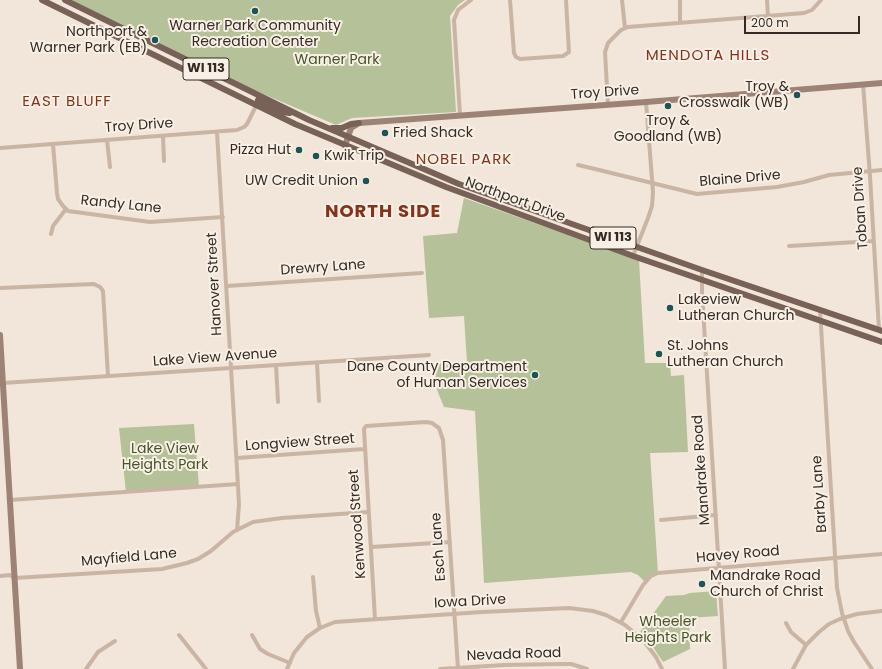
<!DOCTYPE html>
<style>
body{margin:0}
#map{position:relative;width:882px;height:669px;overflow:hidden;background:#f2e5d9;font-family:Poppins,sans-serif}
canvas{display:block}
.scale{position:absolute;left:744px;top:16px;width:116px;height:18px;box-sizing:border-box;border:2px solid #352b26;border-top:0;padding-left:5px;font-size:12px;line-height:14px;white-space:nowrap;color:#352b26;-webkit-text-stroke:3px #f9f0e5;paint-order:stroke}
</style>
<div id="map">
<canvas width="882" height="669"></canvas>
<div class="scale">200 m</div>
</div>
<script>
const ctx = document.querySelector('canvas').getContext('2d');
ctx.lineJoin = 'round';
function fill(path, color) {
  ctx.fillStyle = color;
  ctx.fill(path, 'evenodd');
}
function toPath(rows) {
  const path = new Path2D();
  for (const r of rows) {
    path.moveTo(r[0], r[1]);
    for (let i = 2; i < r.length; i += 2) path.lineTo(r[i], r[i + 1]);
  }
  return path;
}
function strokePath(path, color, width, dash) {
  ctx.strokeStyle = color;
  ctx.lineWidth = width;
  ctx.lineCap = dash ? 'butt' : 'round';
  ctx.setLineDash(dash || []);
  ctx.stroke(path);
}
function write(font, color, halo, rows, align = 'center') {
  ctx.font = font + ' Poppins,sans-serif';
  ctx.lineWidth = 4;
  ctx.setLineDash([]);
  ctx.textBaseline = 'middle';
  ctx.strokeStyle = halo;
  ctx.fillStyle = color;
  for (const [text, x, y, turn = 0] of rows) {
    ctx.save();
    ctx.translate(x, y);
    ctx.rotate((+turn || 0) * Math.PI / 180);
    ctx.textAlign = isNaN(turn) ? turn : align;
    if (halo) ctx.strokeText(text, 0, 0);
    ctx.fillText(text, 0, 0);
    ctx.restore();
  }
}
fill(toPath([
 [71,0,465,0,458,5,450,16,456,112,352,118,336,125,247,87],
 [464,198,639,260,645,363,670,363,671,376,684,375,688,452,650,453,658,573,645,582,638,575,631,572,484,583,475,411,444,407,437,390,434,364,467,362,464,316,429,318,423,236,457,233],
 [194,424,199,487,126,492,119,428],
 [716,591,718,616,689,618,690,649,663,662,647,638,640,632,666,596,684,595,690,593]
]), '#b5c199');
strokePath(toPath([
 [510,0,514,53,516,57,520,59,563,56,569,52,566,0],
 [622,0,625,28],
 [680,0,680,23],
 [767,0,768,16],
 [863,84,870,176,879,330],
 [608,105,605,52,608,43,621,30,628,27,804,13,812,10,821,0],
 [460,115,454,20,458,10,471,0],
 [217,132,237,469,239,504,237,530],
 [163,136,164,161],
 [107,140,110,167],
 [53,144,57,193,58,199,63,206,68,211,150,222,223,217],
 [0,148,237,130,244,127,247,124,257,104],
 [578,165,591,168,697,194,777,187,804,182,829,175,882,170],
 [51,234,53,226,66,209],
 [789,246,874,241],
 [633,256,648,218,652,206,653,192,646,102],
 [702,270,702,292,725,669],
 [227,286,422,273],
 [0,288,94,284,100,287,103,291,108,376],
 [820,310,837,588,842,613,848,631,854,642,872,669],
 [317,363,319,401],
 [276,365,278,402],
 [3,383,429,355],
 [237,458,364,449],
 [10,500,238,484],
 [661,520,716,515],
 [371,547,450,542],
 [0,576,10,575,15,578,162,569,187,563,198,559,211,551,233,532,253,522,282,518,368,512],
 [313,577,316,611,320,628],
 [375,619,364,429,366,426,426,422,432,423,439,428,443,440,458,669],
 [621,622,643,585,651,576,658,573,882,554],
 [786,623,791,632,806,645],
 [179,635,206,669],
 [252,635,260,649,268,654,290,663],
 [86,669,98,652,115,641],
 [287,669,294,653,307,637,320,628,335,622,482,612,569,608,593,611,606,615,625,625,643,640,656,657,662,669],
 [440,669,504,665,562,664,571,664,587,669],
 [793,669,806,645,819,632,829,624,840,619,857,614,882,611]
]), '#cab5a5', 4);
strokePath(toPath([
 [345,146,351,128,359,123,646,102,882,83],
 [0,335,20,669]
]), '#9d8376', 6);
strokePath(toPath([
 [42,0,295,124,446,187,633,256,882,342],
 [65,0,309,120,459,184,702,270,882,331],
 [258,100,282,112,290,113],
 [332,128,342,128,351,124,359,123]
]), '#786157', 6);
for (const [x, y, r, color] of [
 [255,11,4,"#1b5557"],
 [155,40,4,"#1b5557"],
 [797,95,4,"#1b5557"],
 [668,106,4,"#1b5557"],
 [385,133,4,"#1b5557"],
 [299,150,4,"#1b5557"],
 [316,156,4,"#1b5557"],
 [366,181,4,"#1b5557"],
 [670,308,4,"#1b5557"],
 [659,354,4,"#1b5557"],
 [535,375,4,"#1b5557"],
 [702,584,4,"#1b5557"]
]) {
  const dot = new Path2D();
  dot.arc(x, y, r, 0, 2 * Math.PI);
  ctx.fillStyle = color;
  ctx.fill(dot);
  strokePath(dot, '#f9f0e5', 1.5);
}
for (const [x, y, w] of [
 [206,69,46],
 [613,238,46]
]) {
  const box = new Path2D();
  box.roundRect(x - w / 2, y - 11, w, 22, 3);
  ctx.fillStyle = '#f9f0e5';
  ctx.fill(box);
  strokePath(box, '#352b26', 1);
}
write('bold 13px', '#352b26', null, [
 ["WI 113",206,69],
 ["WI 113",613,238]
]);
write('14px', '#352b26', '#f9f0e5', [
 ["Warner Park Community",255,26,"center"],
 ["Recreation Center",255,42,"center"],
 ["Northport &",147,32],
 ["Warner Park (EB)",147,48],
 ["Troy &",789,87],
 ["Crosswalk (WB)",789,103],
 ["Troy &",668,121,"center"],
 ["Goodland (WB)",668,137,"center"],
 ["Fried Shack",393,133,"left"],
 ["Pizza Hut",291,150],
 ["Kwik Trip",324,156,"left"],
 ["UW Credit Union",358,181],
 ["Lakeview",678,300,"left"],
 ["Lutheran Church",678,316,"left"],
 ["St. Johns",667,346,"left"],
 ["Lutheran Church",667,362,"left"],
 ["Dane County Department",527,367],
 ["of Human Services",527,383],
 ["Mandrake Road",710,576,"left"],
 ["Church of Christ",710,592,"left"]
], 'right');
write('14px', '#46542a', '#f9f0e5', [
 ["Warner Park",337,60],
 ["Lake View",165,449],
 ["Heights Park",165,465],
 ["Wheeler",668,622],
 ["Heights Park",668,638]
]);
write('14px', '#352b26', '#f9f0e5', [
 ["Troy Drive",605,93,-4],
 ["Troy Drive",139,126,-4],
 ["Blaine Drive",740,179,-5],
 ["Northport Drive",515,200,20],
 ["Randy Lane",121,205,6],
 ["Toban Drive",861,208,-94],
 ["Drewry Lane",323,268,-4],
 ["Hanover Street",215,284,-93],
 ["Lake View Avenue",215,358,-4],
 ["Longview Street",300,443,-4],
 ["Mandrake Road",702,470,-94],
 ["Barby Lane",820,494,-94],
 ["Kenwood Street",358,524,-94],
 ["Esch Lane",439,547,-94],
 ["Havey Road",738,555,-5],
 ["Mayfield Lane",129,558,-5],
 ["Iowa Drive",470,602,-3],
 ["Nevada Road",514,655,-2]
]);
ctx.letterSpacing = '1px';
write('15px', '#86331e', '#f9f0e5', [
 ["MENDOTA HILLS",708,56],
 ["EAST BLUFF",67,102],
 ["NOBEL PARK",464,160]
]);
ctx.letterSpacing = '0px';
ctx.letterSpacing = '1px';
write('bold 18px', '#86331e', '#f9f0e5', [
 ["NORTH SIDE",383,212]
]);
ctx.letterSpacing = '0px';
</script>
